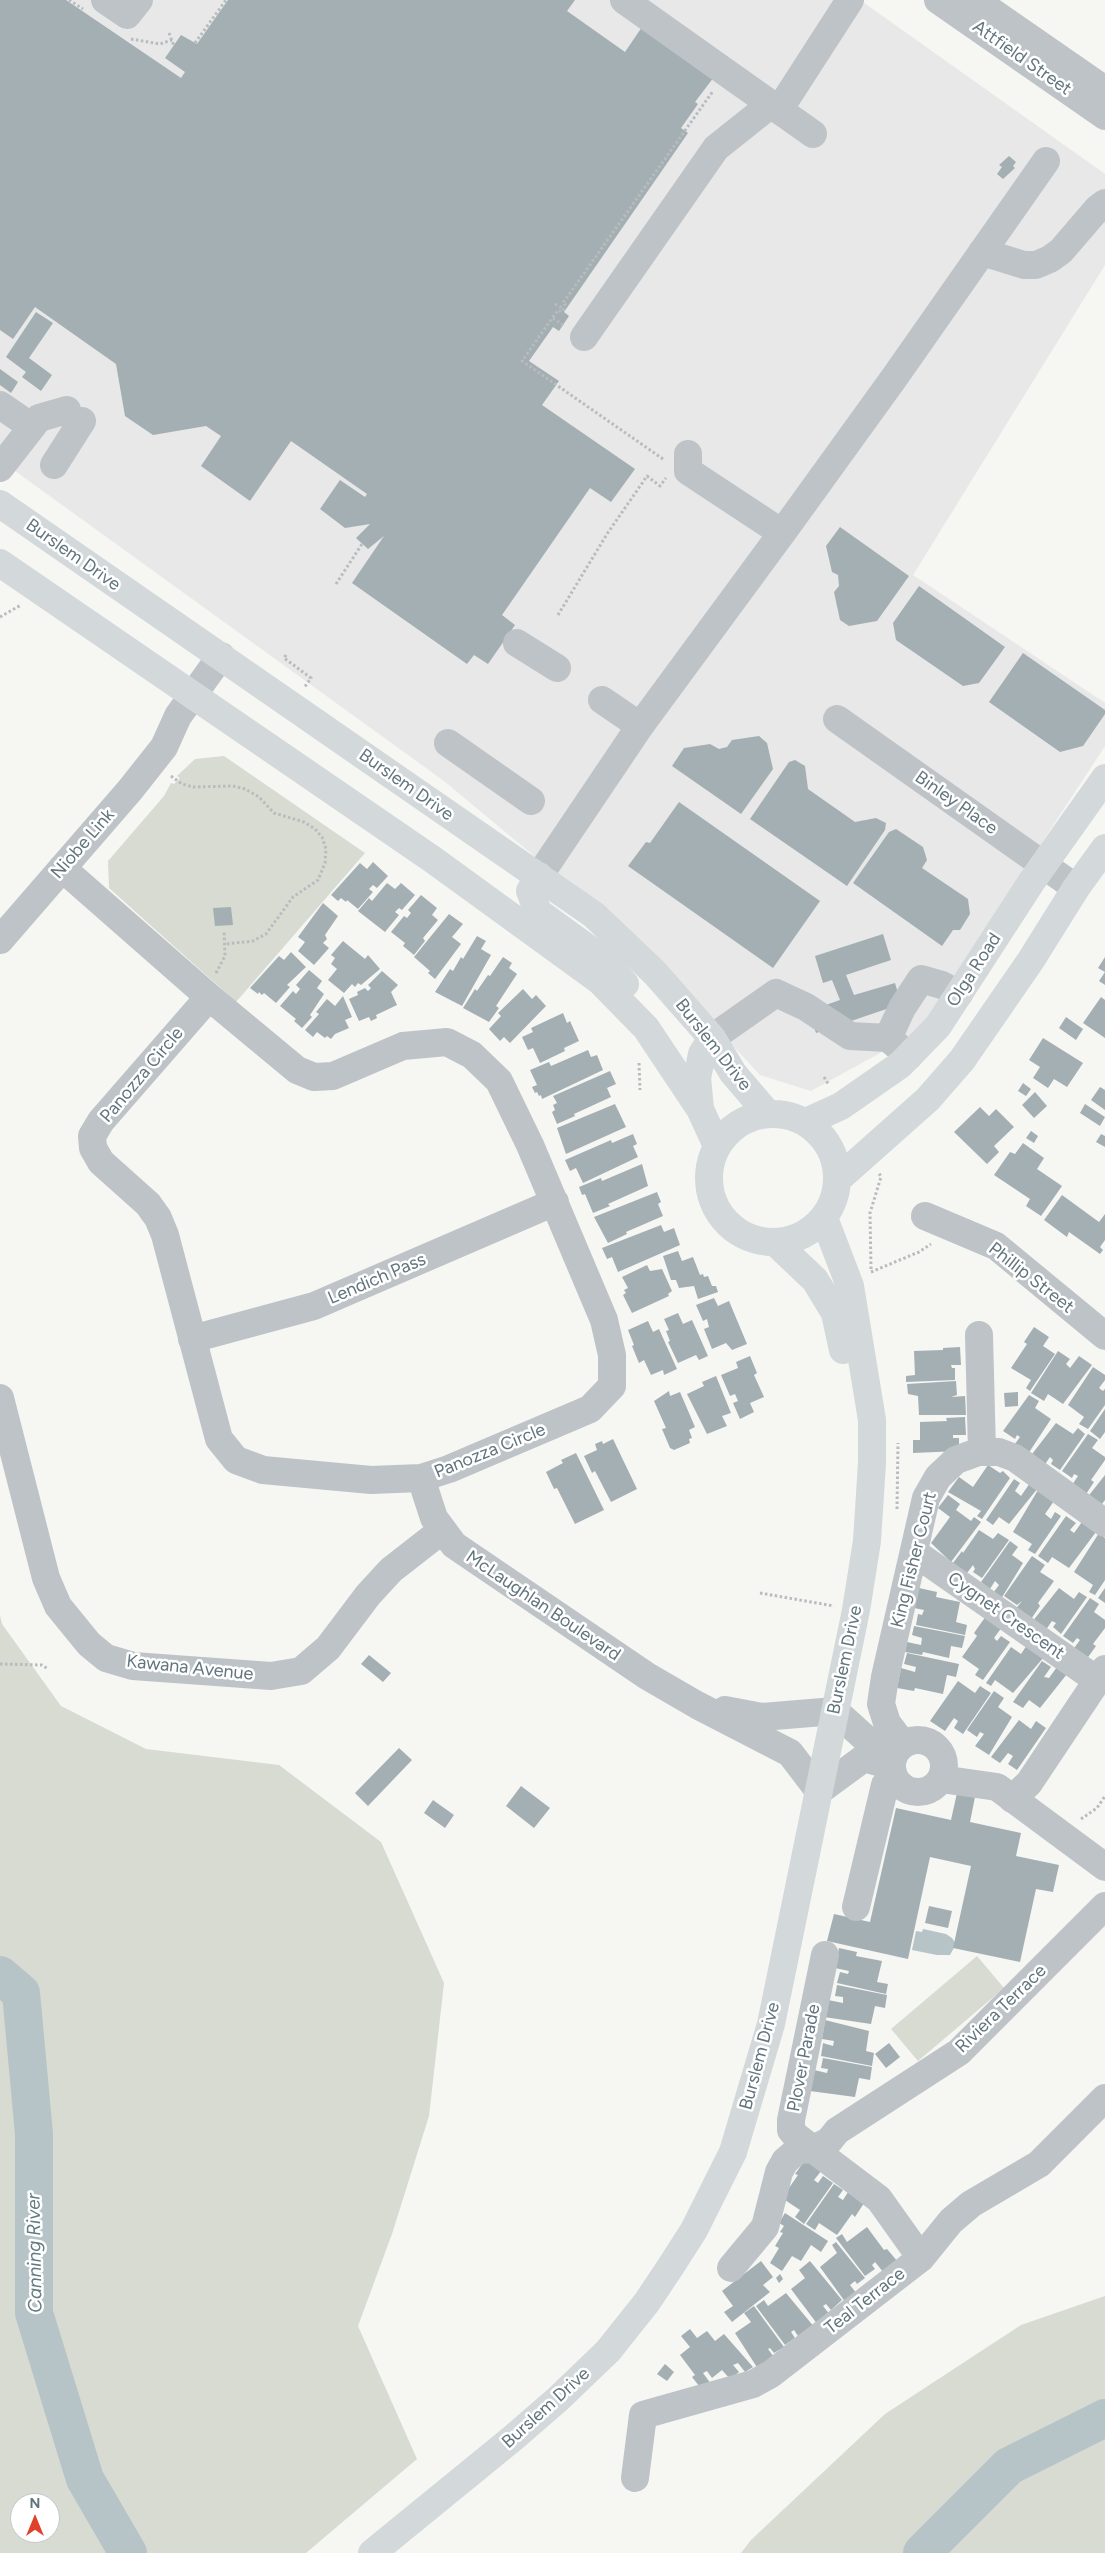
<!DOCTYPE html>
<style>
body{margin:0}
#map{position:relative;width:1105px;height:2553px;overflow:hidden;background:#f6f6f3;font-family:Figtree,sans-serif}
canvas{display:block}
.north{position:absolute;left:10px;top:2493px;width:50px;height:50px;box-sizing:border-box;background:#fff;border:1px solid #c0c8cb;border-radius:50%;rotate:0deg;font-size:14px;font-weight:700;line-height:20px;text-align:center;color:#62757e}
.north::after{content:'';display:block;margin:auto;width:18px;height:22px;background:#e0412a;clip-path:polygon(50% 0,100% 100%,50% 72%,0 100%)}
</style>
<div id="map">
<canvas width="1105" height="2553"></canvas>
<div class="north">N</div>
</div>
<script>
const ctx = document.querySelector('canvas').getContext('2d');
ctx.lineJoin = 'round';
function fill(path, color) {
  ctx.fillStyle = color;
  ctx.fill(path, 'evenodd');
}
function toPath(rows) {
  const path = new Path2D();
  for (const r of rows) {
    if (r.length === 3) {
      path.moveTo(r[0] + r[2], r[1]);
      path.arc(r[0], r[1], r[2], 0, 2 * Math.PI);
      continue;
    }
    path.moveTo(r[0], r[1]);
    for (let i = 2; i < r.length; i += 2) path.lineTo(r[i], r[i + 1]);
  }
  return path;
}
function strokePath(path, color, width, dash) {
  ctx.strokeStyle = color;
  ctx.lineWidth = width;
  ctx.lineCap = dash ? 'butt' : 'round';
  ctx.setLineDash(dash || []);
  ctx.stroke(path);
}
function write(font, color, halo, rows, align = 'center') {
  ctx.font = font + ' Figtree,sans-serif';
  ctx.lineWidth = 5;
  ctx.setLineDash([]);
  ctx.textBaseline = 'middle';
  ctx.strokeStyle = halo;
  ctx.fillStyle = color;
  for (const [text, x, y, turn = 0] of rows) {
    ctx.save();
    ctx.translate(x, y);
    ctx.rotate((+turn || 0) * Math.PI / 180);
    ctx.textAlign = isNaN(turn) ? turn : align;
    if (halo) ctx.strokeText(text, 0, 0);
    ctx.fillText(text, 0, 0);
    ctx.restore();
  }
}
fill(toPath([
 [0,0,860,0,1105,174,1105,265,913,575,1105,703,1105,746,918,1032,811,1091,760,1075,634,939,444,781,0,460]
]), '#e7e8e7');
fill(toPath([
 [224,756,365,853,236,1002,109,888,108,861,164,796,171,783,174,784,180,778,177,776,195,759],
 [0,1615,2,1624,61,1706,146,1749,279,1765,381,1842,444,1983,429,2116,392,2234,358,2326,417,2459,306,2553,0,2553],
 [20,2503,50,2503,50,2533,20,2533],
 [977,1956,1004,1988,918,2061,891,2029],
 [1105,2296,1105,2553,741,2553,751,2540,885,2414,1021,2325]
]), '#d7dbd2');
fill(toPath([
 [923,1929,946,1934,952,1938,956,1944,950,1955,937,1955,912,1950,916,1931,922,1932]
]), '#b7c4c7');
strokePath(toPath([
 [0,1975,21,1993,34,2134,34,2313,85,2479,128,2553],
 [922,2553,1009,2466,1105,2418]
]), '#b7c4c7', 38);
fill(toPath([
 [0,0,66,0,181,78,185,72,165,58,181,35,197,44,228,0,575,0,567,11,625,52,642,27,714,77,695,102,698,104,681,128,688,133,564,312,569,316,559,331,553,327,529,361,559,381,542,405,635,469,611,502,590,488,502,615,515,625,488,664,474,655,467,664,352,583,384,536,368,549,356,538,370,524,345,528,320,509,340,480,365,497,367,494,291,441,250,501,201,466,221,436,206,426,153,435,125,416,116,364,35,307,13,339,0,330],
 [1009,156,1016,162,1013,166,1015,168,1003,179,997,174,1002,167,999,165],
 [36,312,53,323,29,358,52,375,41,391,22,377,26,372,6,357],
 [0,369,18,382,11,393,0,385],
 [840,527,909,576,877,621,849,626,840,620,834,592,839,586,838,575,832,572,826,546],
 [919,586,1005,647,979,683,963,686,896,640,893,623],
 [1023,653,1105,710,1105,714,1083,746,1060,752,989,702],
 [759,736,767,743,773,769,741,814,672,766,684,748,710,744,719,749,727,747,732,740],
 [795,760,805,766,808,789,855,822,876,818,886,823,885,830,847,886,750,819,789,762],
 [679,802,820,901,773,968,628,866,646,842,650,843],
 [896,829,923,847,927,860,922,868,968,899,970,914,960,930,953,930,942,946,853,883,889,832],
 [373,862,388,876,377,888,373,885,369,889,373,892,358,909,347,900,346,902,341,898,338,901,331,895,360,863,367,869],
 [387,883,395,889,401,883,415,895,402,910,399,908,395,912,399,915,385,932,358,911,369,898,372,901],
 [421,895,437,908,432,915,438,920,423,938,425,941,414,955,403,946,405,943,391,932,404,916,407,918,411,913,408,910],
 [323,903,338,916,325,935,327,939,323,943,329,948,314,965,298,951,305,942,298,937],
 [231,907,233,925,215,926,213,908],
 [449,914,463,924,452,937,461,944,435,979,428,973,430,971,414,957],
 [883,934,891,960,846,975,854,995,895,983,901,1004,816,1033,809,1011,840,1000,832,980,823,983,815,956],
 [477,936,486,941,481,949,491,955,462,1006,435,992,450,969,453,971,461,957,463,959],
 [343,941,365,959,368,955,380,969,361,985,358,983,355,987,352,984,344,993,328,980,337,969,331,964,335,958,331,955],
 [291,952,306,967,287,985,290,987,276,1003,264,993,262,995,259,992,258,994,250,988,279,956,284,960],
 [503,957,512,963,509,968,517,974,496,1006,499,1008,489,1022,463,1008,475,989,477,991,488,975,490,976],
 [1105,957,1105,985,1099,981,1105,972,1098,968],
 [309,970,322,981,317,988,324,994,310,1015,312,1017,302,1028,294,1021,296,1019,280,1006,293,991,296,994,300,989,296,985],
 [382,971,398,985,391,992,397,1005,376,1015,377,1018,371,1021,369,1017,359,1021,349,999,358,995,357,992,365,988,368,991,371,988,368,985],
 [523,989,532,999,536,995,546,1006,510,1043,504,1037,500,1041,489,1029,501,1016,498,1013],
 [343,996,352,1017,345,1020,349,1028,335,1034,331,1039,327,1036,325,1038,317,1032,313,1037,305,1030,319,1014,316,1012,327,999,335,1006],
 [1101,997,1105,1000,1105,1038,1083,1023],
 [563,1013,567,1023,570,1021,579,1041,564,1048,565,1051,540,1063,533,1048,528,1050,522,1037,533,1032,531,1028],
 [1066,1017,1083,1029,1076,1040,1059,1028],
 [1043,1038,1083,1063,1067,1087,1054,1079,1048,1088,1033,1078,1040,1067,1029,1060],
 [588,1050,591,1057,597,1055,603,1070,542,1099,541,1095,539,1096,537,1092,535,1093,532,1087,537,1085,530,1070,549,1062,551,1066],
 [610,1071,616,1084,607,1088,611,1097,574,1114,575,1116,557,1124,552,1112,555,1110,553,1105,557,1103,553,1096],
 [1023,1083,1031,1089,1026,1096,1018,1091],
 [1100,1087,1105,1090,1105,1110,1091,1100],
 [1035,1092,1047,1106,1034,1118,1022,1105],
 [615,1104,626,1127,566,1154,557,1128],
 [1085,1104,1105,1117,1100,1126,1080,1113],
 [980,1107,989,1116,996,1109,1014,1127,994,1146,999,1152,987,1164,954,1132],
 [1031,1131,1038,1136,1034,1143,1026,1138],
 [633,1134,637,1144,633,1146,638,1157,583,1183,576,1168,570,1171,565,1160,611,1140,612,1143],
 [1101,1134,1105,1136,1105,1147,1096,1142],
 [1023,1143,1044,1158,1037,1169,1062,1186,1041,1216,1026,1206,1030,1199,994,1175,1010,1152,1015,1154],
 [642,1164,648,1186,608,1204,610,1206,593,1213,585,1194,582,1195,579,1187,601,1178,602,1181],
 [657,1192,661,1202,658,1204,663,1216,626,1232,627,1234,608,1243,594,1217],
 [1062,1195,1099,1222,1105,1214,1105,1240,1100,1247,1103,1250,1100,1254,1069,1232,1067,1237,1044,1220],
 [661,1225,664,1232,674,1228,680,1245,618,1272,612,1257,607,1259,602,1248],
 [678,1251,682,1261,693,1257,700,1275,703,1274,704,1277,708,1276,712,1286,716,1286,718,1292,698,1299,694,1286,679,1288,676,1280,671,1280,663,1256],
 [647,1265,650,1271,662,1269,672,1291,668,1294,669,1296,632,1313,623,1295,626,1293,624,1290,628,1288,622,1277],
 [714,1298,718,1306,729,1301,747,1344,732,1350,726,1343,712,1349,704,1329,709,1327,707,1319,703,1321,696,1305],
 [678,1313,683,1324,692,1320,708,1356,699,1360,696,1355,678,1363,668,1342,670,1341,666,1331,669,1330,664,1319],
 [648,1321,653,1332,659,1329,677,1369,664,1375,663,1370,651,1375,644,1360,639,1363,632,1346,634,1345,628,1330],
 [1034,1327,1049,1337,1043,1346,1055,1354,1030,1391,1026,1388,1031,1380,1011,1368,1027,1344,1024,1342],
 [960,1347,961,1365,951,1365,952,1368,955,1368,955,1380,906,1382,906,1376,915,1375,914,1351,943,1350,943,1348],
 [1058,1351,1070,1359,1066,1364,1070,1368,1079,1356,1092,1365,1063,1404,1048,1394,1044,1401,1031,1393],
 [750,1356,757,1373,754,1375,764,1397,750,1403,754,1412,740,1419,733,1403,738,1401,735,1394,730,1396,721,1375,738,1368,736,1362],
 [1093,1367,1105,1375,1105,1380,1099,1388,1103,1391,1105,1389,1105,1405,1088,1429,1079,1424,1084,1417,1068,1405],
 [716,1376,731,1413,722,1416,727,1426,707,1434,687,1394,704,1386,702,1382],
 [956,1381,957,1395,951,1397,965,1396,966,1415,919,1415,918,1396,908,1394,907,1384],
 [669,1391,670,1396,680,1392,695,1427,689,1430,692,1438,689,1439,690,1443,674,1450,670,1448,662,1429,666,1428,654,1401],
 [1018,1392,1018,1406,1005,1407,1004,1393],
 [1029,1395,1039,1401,1035,1408,1051,1419,1026,1457,1012,1448,1020,1437,1017,1435,1015,1439,1003,1431],
 [1105,1409,1105,1432,1100,1439,1090,1431],
 [965,1417,966,1435,953,1435,953,1438,959,1438,959,1451,913,1453,913,1440,920,1440,920,1422,947,1421,946,1418],
 [1056,1423,1073,1434,1078,1428,1085,1434,1060,1470,1051,1464,1053,1460,1050,1457,1043,1467,1029,1458],
 [1088,1434,1098,1440,1092,1448,1105,1457,1105,1460,1091,1480,1094,1482,1084,1497,1070,1488,1078,1476,1074,1474,1072,1478,1062,1471],
 [613,1439,637,1489,611,1502,595,1471,592,1473,584,1456,597,1450,595,1444,602,1441,603,1444],
 [576,1453,604,1510,575,1524,557,1488,554,1489,546,1472,563,1463,561,1460],
 [988,1465,1000,1473,1003,1471,1010,1478,982,1519,977,1516,981,1511,948,1492,959,1477,973,1487],
 [1105,1475,1105,1500,1099,1508,1086,1499],
 [1014,1479,1020,1483,1015,1491,1021,1496,1030,1483,1038,1488,1009,1524,999,1517,993,1525,986,1520],
 [1038,1490,1054,1501,1045,1514,1051,1519,1055,1512,1061,1516,1035,1554,1028,1550,1032,1544,1013,1532],
 [948,1495,960,1504,956,1510,971,1521,974,1517,981,1522,951,1562,931,1543,950,1517,938,1508],
 [1066,1516,1076,1523,1070,1530,1074,1533,1082,1522,1096,1532,1069,1568,1052,1557,1048,1563,1038,1556],
 [979,1530,993,1539,998,1533,1009,1540,982,1578,973,1572,975,1569,973,1565,964,1577,950,1567,962,1551,963,1553],
 [1099,1533,1105,1538,1105,1580,1095,1595,1089,1592,1093,1585,1074,1572],
 [1010,1541,1018,1547,1012,1555,1023,1563,1001,1599,993,1593,999,1585,995,1581,990,1589,981,1582],
 [1032,1556,1045,1565,1040,1572,1054,1581,1038,1603,1040,1606,1029,1622,1014,1611,1022,1601,1017,1605,1004,1596],
 [919,1588,937,1592,936,1597,960,1602,956,1622,967,1625,965,1635,916,1625,918,1614,922,1615,924,1610,914,1608],
 [1059,1588,1074,1599,1079,1592,1087,1597,1061,1634,1053,1627,1056,1623,1052,1621,1045,1631,1032,1622],
 [1105,1588,1105,1603,1098,1598],
 [1090,1598,1099,1604,1094,1612,1105,1620,1105,1628,1093,1644,1096,1646,1086,1660,1072,1651,1080,1640,1077,1638,1073,1643,1063,1636],
 [986,1616,1002,1627,994,1638,997,1641,1001,1636,1010,1642,983,1680,975,1675,979,1669,962,1657,977,1636,974,1633],
 [914,1626,965,1636,962,1648,951,1646,949,1658,923,1652,922,1655,905,1652,907,1642,921,1645,922,1638,912,1635],
 [1027,1645,1044,1657,1013,1693,995,1680,991,1686,986,1683,1011,1647,1021,1654],
 [907,1653,959,1664,956,1677,947,1675,943,1694,915,1688,914,1691,897,1688,901,1668,915,1672,916,1667,904,1664],
 [369,1655,391,1673,383,1682,361,1664],
 [1042,1661,1051,1667,1044,1677,1049,1678,1057,1667,1067,1674,1040,1708,1029,1700,1023,1708,1013,1702],
 [958,1681,975,1693,980,1686,991,1693,963,1734,954,1728,958,1721,954,1718,945,1731,930,1721],
 [994,1691,1004,1698,998,1707,1012,1717,989,1755,975,1746,984,1734,980,1732,977,1737,967,1730],
 [1019,1720,1031,1729,1036,1721,1046,1728,1017,1770,1008,1764,1013,1756,1008,1753,1000,1763,991,1757],
 [399,1748,412,1760,368,1806,355,1793],
 [521,1786,550,1808,534,1828,506,1806],
 [957,1793,975,1797,970,1822,1021,1833,1016,1856,1059,1865,1053,1892,1036,1889,1020,1962,953,1948,971,1866,930,1857,908,1959,827,1941,834,1914,870,1922,896,1808,951,1820],
 [433,1800,454,1815,445,1828,424,1813],
 [929,1906,952,1911,948,1928,925,1923],
 [839,1948,857,1952,856,1956,882,1961,877,1982,888,1984,886,1994,837,1983,840,1972,848,1974,849,1971,835,1968],
 [837,1985,887,1995,885,2008,875,2006,871,2024,824,2017,828,2000,843,2003,843,1997,835,1996],
 [825,2020,869,2031,866,2051,874,2053,872,2066,821,2056,823,2043,833,2046,834,2041,822,2039],
 [889,2043,900,2057,886,2068,875,2054],
 [823,2058,872,2067,870,2080,859,2078,855,2097,810,2091,814,2070,827,2073,828,2069,821,2068],
 [806,2159,822,2170,814,2180,818,2183,823,2176,833,2183,804,2224,795,2217,800,2210,782,2198,798,2175,795,2174],
 [834,2184,843,2190,838,2197,843,2200,850,2189,866,2200,855,2217,852,2214,837,2235,819,2223,815,2230,806,2224],
 [785,2213,828,2241,821,2252,811,2245,801,2261,792,2256,782,2271,770,2263,779,2248,775,2246,783,2233,780,2232,784,2226,779,2223],
 [867,2227,884,2250,887,2249,898,2262,884,2273,875,2262,872,2265,875,2269,865,2276,836,2238,842,2234,847,2242],
 [836,2242,865,2278,857,2284,855,2281,850,2285,857,2294,846,2303,820,2267,837,2253,832,2245],
 [761,2261,773,2277,763,2285,770,2292,732,2322,724,2312,733,2306,722,2291],
 [810,2261,842,2300,831,2310,826,2304,823,2306,831,2316,818,2325,791,2289,805,2278,799,2270],
 [780,2274,783,2279,779,2283,776,2278],
 [786,2293,815,2328,800,2339,794,2330,791,2332,795,2338,785,2345,756,2306,764,2300,768,2306],
 [754,2306,784,2347,774,2353,770,2348,768,2349,776,2360,760,2372,735,2333,751,2322,744,2313],
 [690,2329,697,2338,707,2331,715,2341,724,2334,753,2367,745,2372,738,2363,733,2365,739,2372,730,2379,722,2370,712,2378,707,2371,703,2373,711,2384,703,2391,692,2377,695,2375,680,2355,690,2347,681,2336],
 [665,2364,674,2372,667,2381,657,2374]
]), '#a4afb3');
strokePath(toPath([
 [69,0,83,9],
 [169,33,174,46],
 [131,39,160,44,172,40],
 [195,43,226,0],
 [555,304,564,309],
 [553,318,564,326],
 [663,459,522,361,558,310,561,312,564,309,565,304,563,303,713,91],
 [336,584,362,544],
 [558,615,607,534,647,476,660,486,666,478],
 [0,617,21,605],
 [286,655,284,658,311,678,304,688],
 [171,776,182,784,193,787,233,786,245,789,259,797,274,813,304,822,315,829,322,837,326,849,325,863,318,880,293,897,266,934,253,941,226,944],
 [216,973,225,956,224,931],
 [639,1063,640,1090],
 [824,1077,829,1085],
 [871,1269,870,1213,881,1177,879,1173],
 [871,1272,919,1252,931,1244],
 [897,1509,898,1443],
 [760,1593,834,1606],
 [0,1664,42,1665,48,1669],
 [1081,1819,1097,1808,1105,1796]
]), '#b8bcbe', 3, [2.5, 2.5]);
strokePath(toPath([
 [105,0,127,15,139,0],
 [624,0,779,110],
 [938,0,1105,116],
 [975,0,1105,90],
 [813,134,779,110,850,0],
 [982,252,1024,265,1036,265,1050,259,1061,251,1097,209,1105,203],
 [584,337,716,148,770,105],
 [0,405,32,427],
 [688,454,688,471,782,533,894,378,1046,161],
 [54,465,82,421],
 [0,468,39,418,67,410],
 [517,643,557,668],
 [602,700,640,726,782,533],
 [837,719,1076,888],
 [448,743,531,801],
 [62,868,209,997,297,1070,314,1077,333,1076,403,1046,447,1042,472,1055,499,1081,530,1145,604,1320,612,1355,612,1386,590,1409,449,1469,421,1478,371,1480,263,1470,236,1460,219,1439,165,1235,158,1218,148,1204,101,1162,93,1148,92,1136,101,1121,209,997],
 [539,876,640,726],
 [0,940,130,790,164,747,178,716,221,656],
 [712,1038,776,993,806,1007,850,1036,888,1038,909,1056],
 [888,1038,902,1008,921,979,942,985,959,994],
 [925,1216,996,1246,1105,1336],
 [979,1335,982,1452],
 [192,1339,314,1306,555,1202],
 [0,1398,46,1578,58,1606,89,1644,106,1658,133,1666,271,1676,301,1671,328,1648,368,1595,391,1570,441,1531],
 [421,1478,434,1518,454,1545,647,1676,697,1705,790,1753,819,1791,864,1758,892,1766],
 [915,1553,1097,1680],
 [725,1710,762,1717,835,1711,866,1739,896,1751],
 [918,1766,26],
 [903,1744,887,1723,881,1704,885,1677,926,1498,938,1477,956,1460,978,1452,999,1452,1015,1458,1105,1523],
 [941,1779,997,1787,1105,1867],
 [1012,1799,1029,1783,1105,1669],
 [856,1907,885,1785,899,1784],
 [921,2258,879,2199,813,2149,829,2141,837,2131,959,2052,1105,1906],
 [731,2268,765,2227,779,2172,785,2161,798,2150,813,2149,796,2136,791,2130,791,2120,825,1955],
 [635,2478,643,2415,753,2384,771,2374,921,2258,951,2221,971,2204,1039,2164,1105,2098]
]), '#bdc3c6', 28);
strokePath(toPath([
 [0,504,594,915,655,973,712,1038,733,1073,768,1114],
 [0,563,432,859,600,981,646,1028,700,1109,717,1146],
 [539,876,530,891,538,912,596,954,625,984],
 [700,1108,697,1078,702,1054,712,1038],
 [773,1178,64],
 [806,1122,841,1106,900,1065,938,1026,1032,881,1105,778],
 [838,1179,928,1099,962,1060,1031,960,1076,888,1105,848],
 [776,1243,815,1280,835,1313,843,1350],
 [372,2553,513,2438,558,2399,608,2351,647,2302,671,2266,694,2230,733,2152,771,2024,856,1610,867,1541,872,1463,872,1420,850,1286,824,1218]
]), '#d3d8db', 28);
write('18px', '#62757e', '#fff', [
 ["Attfield Street",1022,58,35],
 ["Burslem Drive",73,555,35],
 ["Burslem Drive",406,785,35],
 ["Binley Place",956,803,35],
 ["Niobe Link",83,844,-49],
 ["Olga Road",974,970,-57],
 ["Burslem Drive",713,1045,52],
 ["Panozza Circle",142,1075,-50],
 ["Phillip Street",1031,1278,38],
 ["Lendich Pass",377,1279,-23],
 ["Panozza Circle",490,1451,-22],
 ["King Fisher Court",914,1560,-76],
 ["McLaughlan Boulevard",543,1606,34],
 ["Cygnet Crescent",1006,1616,35],
 ["Burslem Drive",845,1660,-78],
 ["Kawana Avenue",190,1668,6],
 ["Riviera Terrace",1001,2009,-44],
 ["Burslem Drive",760,2056,-75],
 ["Plover Parade",804,2058,-79],
 ["Teal Terrace",865,2301,-38],
 ["Burslem Drive",546,2408,-42]
]);
write('italic 19px', '#627b80', '#fff', [
 ["Canning River",35,2253,-91]
]);
</script>
